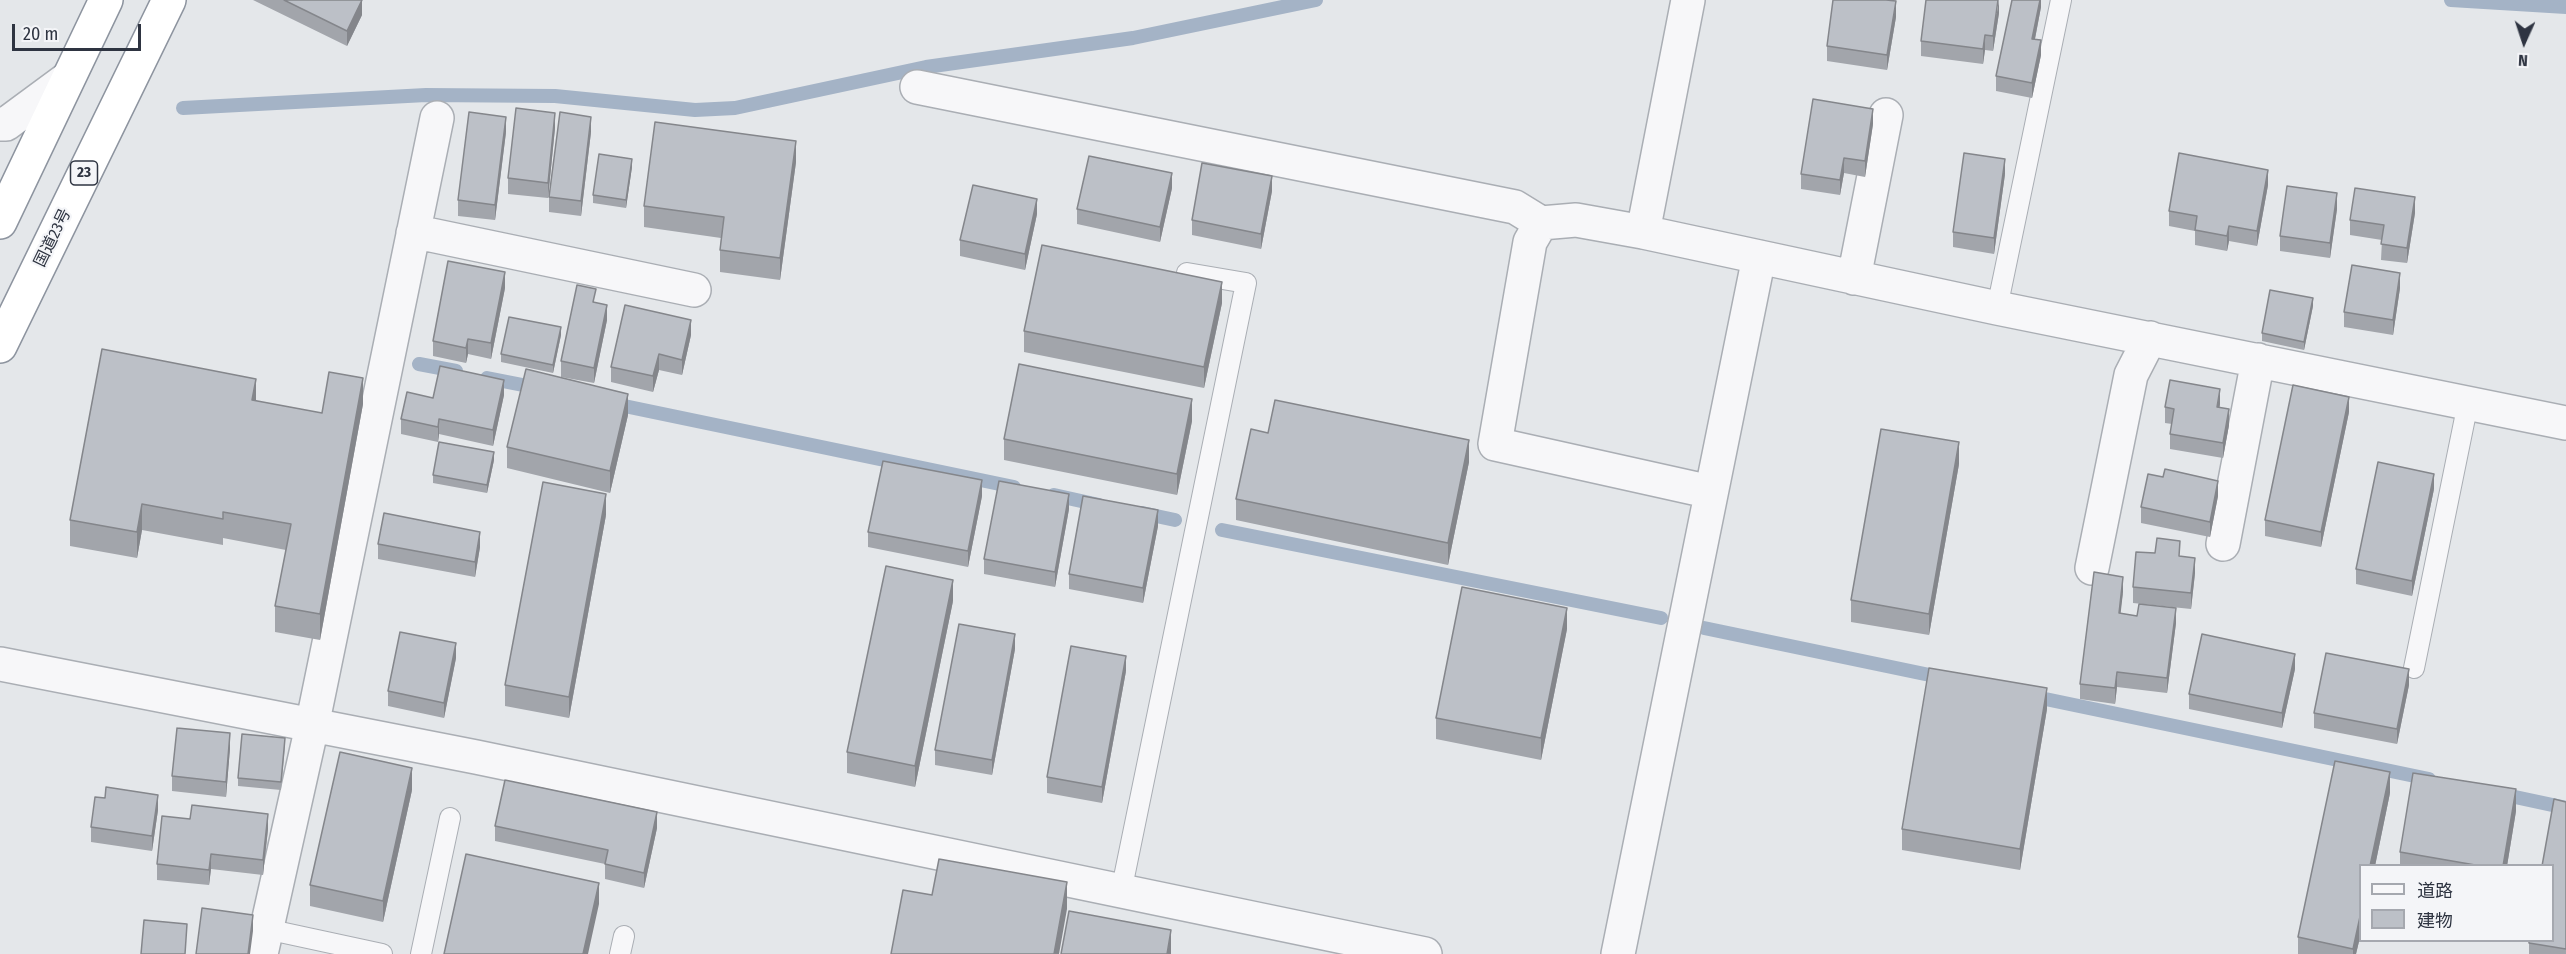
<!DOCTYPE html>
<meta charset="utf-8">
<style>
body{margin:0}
#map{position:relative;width:2566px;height:954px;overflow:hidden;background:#e4e7ea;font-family:"Fira Sans Condensed","Noto Sans JP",sans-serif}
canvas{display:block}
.legend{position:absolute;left:2359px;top:864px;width:195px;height:78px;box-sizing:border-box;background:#f4f5f8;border:2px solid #a5a8af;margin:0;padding:8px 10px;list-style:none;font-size:18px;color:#2e3441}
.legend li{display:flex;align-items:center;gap:12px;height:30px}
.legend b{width:30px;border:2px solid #a5a8af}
.north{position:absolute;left:2494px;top:12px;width:60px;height:60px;-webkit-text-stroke:4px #f4f5f8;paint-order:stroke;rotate:183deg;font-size:16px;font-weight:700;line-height:24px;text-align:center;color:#2e3441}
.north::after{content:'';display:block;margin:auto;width:21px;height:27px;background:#2e3441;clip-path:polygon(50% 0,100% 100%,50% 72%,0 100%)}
.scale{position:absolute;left:12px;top:24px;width:129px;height:27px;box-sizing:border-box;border:3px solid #2e3441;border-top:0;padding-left:8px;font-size:18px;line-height:21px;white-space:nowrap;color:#2e3441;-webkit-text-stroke:4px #f4f5f8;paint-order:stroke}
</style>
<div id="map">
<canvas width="2566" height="954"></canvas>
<ul class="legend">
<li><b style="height:8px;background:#f7f7f9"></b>道路</li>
<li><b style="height:16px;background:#bcc0c7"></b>建物</li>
</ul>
<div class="north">N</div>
<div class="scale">20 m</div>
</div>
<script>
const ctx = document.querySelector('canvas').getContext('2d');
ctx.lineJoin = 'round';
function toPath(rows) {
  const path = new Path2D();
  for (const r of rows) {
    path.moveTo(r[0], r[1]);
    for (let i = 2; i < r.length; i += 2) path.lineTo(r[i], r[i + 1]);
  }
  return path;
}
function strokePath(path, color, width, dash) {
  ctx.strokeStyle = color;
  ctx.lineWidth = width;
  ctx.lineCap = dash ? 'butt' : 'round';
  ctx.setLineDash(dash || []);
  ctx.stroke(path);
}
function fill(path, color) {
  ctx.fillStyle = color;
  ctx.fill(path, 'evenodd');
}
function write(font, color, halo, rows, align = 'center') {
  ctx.font = font + ' "Fira Sans Condensed","Noto Sans JP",sans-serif';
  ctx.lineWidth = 4.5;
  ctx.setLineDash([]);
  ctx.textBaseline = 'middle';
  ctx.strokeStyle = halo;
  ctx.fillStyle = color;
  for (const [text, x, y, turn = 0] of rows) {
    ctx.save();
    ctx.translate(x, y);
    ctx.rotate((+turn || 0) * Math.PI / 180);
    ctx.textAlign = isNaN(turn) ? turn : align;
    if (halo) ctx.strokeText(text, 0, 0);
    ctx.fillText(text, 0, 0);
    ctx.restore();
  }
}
strokePath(toPath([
 [2451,0,2566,7],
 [183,108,426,95,555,96,695,110,735,108,926,67,1133,38,1316,0],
 [419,364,456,371],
 [487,378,538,388],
 [610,403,1014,487],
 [1054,495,1099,505],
 [1142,513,1175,520],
 [1222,530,1661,618],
 [1704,628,1944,678],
 [2031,696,2429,779],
 [2501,794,2566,808]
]), '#a4b3c6', 14);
const service = toPath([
 [1997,308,2061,0],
 [2414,668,2468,403],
 [1121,892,1246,283,1187,273],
 [266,929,382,954],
 [421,954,450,818],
 [620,954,624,936]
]);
const minor = toPath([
 [917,87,1515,207,1541,223,1576,220,1643,232,1997,308,2566,423],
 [0,124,6,124,67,79],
 [1541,223,1530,242,1495,444,1711,492],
 [1643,232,1688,0],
 [413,233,431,235,694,290],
 [1854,278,1886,115],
 [2223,544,2258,360],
 [2092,568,2131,375,2150,338],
 [0,664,476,757,1425,954],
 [261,954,312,726,437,118],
 [1618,954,1759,257]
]);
const trunk = toPath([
 [0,222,106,0],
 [0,346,169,0]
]);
strokePath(service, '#aaaeb4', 22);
strokePath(minor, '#aaaeb4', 36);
strokePath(trunk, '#8d949f', 36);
strokePath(service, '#f7f7f9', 20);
strokePath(minor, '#f7f7f9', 33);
strokePath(trunk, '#fff', 33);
fill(toPath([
 [253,0,362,0,362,15,347,46],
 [2041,0,2041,7,2035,39,2041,55,2032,98,1996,91,1996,76],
 [1999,13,1993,51,1985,50,1983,64,1921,56,1921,41],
 [1896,17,1887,70,1827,61,1827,46],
 [1873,124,1865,177,1844,173,1840,195,1801,189,1801,174],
 [555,128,548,198,508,194,508,178],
 [506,132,495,220,458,216,458,200],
 [591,132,581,216,549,212,549,197],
 [796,162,780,280,720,272,720,250,721,238,644,227,644,206],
 [632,167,626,208,593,203,593,195],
 [2005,174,1994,254,1953,247,1953,232],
 [2268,185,2257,246,2229,241,2227,251,2195,245,2195,231,2169,226,2169,211],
 [1172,188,1160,242,1077,224,1077,209],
 [1272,191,1261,249,1192,235,1192,220],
 [2337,209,2330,258,2280,251,2280,236],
 [2415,213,2407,263,2381,260,2382,240,2350,235,2350,220],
 [1037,214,1025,270,960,256,960,240],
 [505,288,491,359,468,354,466,363,433,356,433,341],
 [2400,288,2393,335,2344,327,2344,312],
 [596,303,607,320,594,383,561,377,561,361],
 [1222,303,1204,388,1024,352,1024,331],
 [2313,306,2304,350,2262,341,2262,333],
 [561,335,553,373,501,362,501,354],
 [691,335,682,375,659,370,653,392,611,382,611,367],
 [504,395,493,446,439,434,438,442,401,434,401,419,433,398],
 [256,401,322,413,363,404,320,640,275,632,275,606,286,550,223,538,223,545,142,530,137,558,70,546,70,520],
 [2220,404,2219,408,2229,425,2223,458,2170,449,2170,434,2172,424,2165,423,2165,407],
 [2349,412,2321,547,2265,536,2265,520],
 [628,415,610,493,507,468,507,447],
 [1192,421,1177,495,1004,460,1004,439],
 [1268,433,1469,462,1448,565,1236,520,1236,499],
 [494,460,487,493,433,483,433,475],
 [1959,464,1929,635,1851,622,1851,600],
 [2434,489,2412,596,2356,584,2356,569],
 [982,496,968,567,868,547,868,532],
 [2218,496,2210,537,2141,523,2141,507],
 [1069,509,1055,587,984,574,984,559],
 [606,515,569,718,505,706,505,685],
 [1158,526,1143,603,1069,589,1069,574],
 [378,544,480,547,475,577,378,559],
 [2180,556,2195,573,2191,609,2133,603,2133,587],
 [2123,592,2120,613,2176,623,2167,693,2117,687,2115,704,2080,699,2080,684],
 [953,601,915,787,847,773,847,752],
 [1567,629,1541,760,1436,739,1436,718],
 [1015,649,992,775,935,765,935,750],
 [456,658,444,718,388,706,388,691],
 [2295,669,2282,728,2189,709,2189,694],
 [1126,671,1102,803,1047,793,1047,777],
 [2409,685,2397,744,2314,728,2314,713],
 [2047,709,2020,870,1902,850,1902,829],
 [285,746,281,790,238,786,238,778],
 [230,748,226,797,172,791,172,776],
 [412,790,383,922,310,906,310,885],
 [2390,793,2375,866,2361,866,2361,933,2356,954,2298,954,2298,937],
 [105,798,158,810,152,851,91,842,91,827],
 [2566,802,2566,954,2529,954,2529,943],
 [2516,811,2507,866,2400,866,2400,852],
 [495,826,657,828,644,888,605,879,605,864,495,841],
 [268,829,263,875,211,869,209,885,157,880,157,864]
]), '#a2a5ab');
fill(toPath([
 [362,0,362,15,347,46,347,31],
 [1999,0,1999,13,1993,51,1993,36],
 [2040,0,2041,0,2041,7,2032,54,2032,39],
 [1896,1,1896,17,1887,70,1887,55],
 [1985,35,1985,50,1983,64,1983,49],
 [2041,40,2041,55,2032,98,2032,83],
 [1873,109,1873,124,1865,177,1865,161],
 [555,113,555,128,548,198,548,183],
 [506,117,506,132,495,220,495,205],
 [591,117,591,132,581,216,581,201],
 [796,141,796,162,780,280,780,258],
 [1844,158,1844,173,1840,195,1840,180],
 [632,159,632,167,626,208,626,200],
 [2005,159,2005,174,1994,254,1994,238],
 [2268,170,2268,185,2257,246,2257,231],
 [1172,173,1172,188,1160,242,1160,227],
 [1272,176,1272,191,1261,249,1261,234],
 [2337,193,2337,209,2330,258,2330,243],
 [2415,197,2415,213,2407,263,2407,248],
 [1037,199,1037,214,1025,270,1025,254],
 [2229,226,2229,241,2227,251,2227,236],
 [505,272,505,288,491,359,491,343],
 [2400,273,2400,288,2393,335,2393,320],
 [1222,282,1222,303,1204,388,1204,367],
 [2313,298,2313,306,2304,350,2304,342],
 [607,305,607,320,594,383,594,368],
 [691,320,691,335,682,375,682,360],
 [561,327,561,335,553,373,553,365],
 [468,339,468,354,466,363,466,348],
 [659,354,659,370,653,392,653,376],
 [363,378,363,404,320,640,320,614],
 [256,379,256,405,252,400],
 [504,380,504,395,493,446,493,430],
 [2220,389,2220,404,2217,423,2217,407],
 [628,394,628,415,610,493,610,471],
 [2349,397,2349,412,2321,547,2321,532],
 [1192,399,1192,421,1177,495,1177,474],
 [2229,409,2229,425,2223,458,2223,443],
 [439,419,439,434,438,442,438,427],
 [1469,440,1469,462,1448,565,1448,543],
 [1959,442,1959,464,1929,635,1929,614],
 [494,452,494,460,487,493,487,485],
 [2434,474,2434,489,2412,596,2412,581],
 [982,480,982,496,968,567,968,551],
 [2218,481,2218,496,2210,537,2210,522],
 [606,494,606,515,569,718,569,697],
 [1069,494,1069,509,1055,587,1055,572],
 [142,504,142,530,137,558,137,532],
 [1158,510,1158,526,1143,603,1143,588],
 [480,532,480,547,475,577,475,562],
 [2195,558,2195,573,2191,609,2191,593],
 [2123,577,2123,592,2119,628,2119,613],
 [953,580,953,601,915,787,915,766],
 [1567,608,1567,629,1541,760,1541,738],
 [2176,608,2176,623,2167,693,2167,678],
 [1015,634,1015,649,992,775,992,760],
 [456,643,456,658,444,718,444,703],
 [2295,654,2295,669,2282,728,2282,713],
 [1126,656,1126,671,1102,803,1102,787],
 [2409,669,2409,685,2397,744,2397,729],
 [2117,672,2117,687,2115,704,2115,688],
 [2047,688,2047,709,2020,870,2020,849],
 [230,733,230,748,226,797,226,782],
 [412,768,412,790,383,922,383,901],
 [2390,772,2390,793,2375,866,2370,866],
 [2516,789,2516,811,2507,866,2503,866],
 [158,795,158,810,152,851,152,836],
 [657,812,657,828,644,888,644,873],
 [268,814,268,829,263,875,263,860],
 [211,854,211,869,209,885,209,870],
 [1067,882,1067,909,1059,954,1054,954],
 [599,883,599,904,588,954,583,954],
 [2361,912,2361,933,2356,954,2353,954,2353,949],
 [253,915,253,931,250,954,248,954],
 [1171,930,1171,954,1167,954]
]), '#84868b');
const building = toPath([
 [284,0,362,0,347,31,284,0],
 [1833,0,1886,0,1896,1,1887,55,1827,46,1833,0],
 [1926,0,1998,0,1993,36,1985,35,1983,49,1921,41,1926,0],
 [2012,0,2040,0,2032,39,2041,40,2032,83,1996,76,2012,0],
 [1813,99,1873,109,1865,161,1844,158,1840,180,1801,174,1813,99],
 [516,108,555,113,548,183,508,178,516,108],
 [469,112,506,117,495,205,458,200,469,112],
 [560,112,591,117,581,201,549,197,560,112],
 [655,122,796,141,780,258,720,250,724,217,644,206,655,122],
 [1964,153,2005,159,1994,238,1953,232,1964,153],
 [2179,153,2268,170,2257,231,2229,226,2227,236,2195,230,2197,216,2169,211,2179,153],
 [599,154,632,159,626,200,593,195,599,154],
 [1089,156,1172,173,1160,227,1077,209,1089,156],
 [1202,163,1272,176,1261,234,1192,220,1202,163],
 [973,185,1037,199,1025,254,960,240,973,185],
 [2287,186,2337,193,2330,243,2280,236,2287,186],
 [2355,188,2415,197,2407,248,2381,244,2384,225,2350,220,2355,188],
 [1042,245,1222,282,1204,367,1024,331,1042,245],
 [448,261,505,272,491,343,468,339,466,348,433,341,448,261],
 [2352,265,2400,273,2393,320,2344,312,2352,265],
 [577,285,596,289,593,302,607,305,594,368,561,361,577,285],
 [2270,290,2313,298,2304,342,2262,333,2270,290],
 [625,305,691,320,682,360,659,354,653,376,611,367,625,305],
 [509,317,561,327,553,365,501,354,509,317],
 [102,349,256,379,252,400,322,413,329,372,363,378,320,614,275,606,291,524,223,512,223,519,142,504,137,532,70,520,102,349],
 [1019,364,1192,399,1177,474,1004,439,1019,364],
 [440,366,504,380,493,430,439,419,438,427,401,419,407,392,433,398,440,366],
 [526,369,628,394,610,471,507,447,526,369],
 [2170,380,2220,389,2217,407,2229,409,2223,443,2170,434,2174,409,2165,407,2170,380],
 [2293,385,2349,397,2321,532,2265,520,2293,385],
 [1275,400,1469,440,1448,543,1236,499,1251,429,1268,433,1275,400],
 [1881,429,1959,442,1929,614,1851,600,1881,429],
 [439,442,494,452,487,485,433,475,439,442],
 [883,461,982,480,968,551,868,532,883,461],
 [2378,462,2434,474,2412,581,2356,569,2378,462],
 [2165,469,2218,481,2210,522,2141,507,2148,474,2163,477,2165,469],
 [999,481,1069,494,1055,572,984,559,999,481],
 [543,482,606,494,569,697,505,685,543,482],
 [1083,496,1158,510,1143,588,1069,574,1083,496],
 [384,513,480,532,475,562,378,544,384,513],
 [2157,538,2180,541,2179,556,2195,558,2191,593,2133,587,2136,552,2155,553,2157,538],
 [886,566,953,580,915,766,847,752,886,566],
 [2094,572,2123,577,2119,613,2137,616,2139,604,2176,608,2167,678,2117,672,2115,688,2080,684,2094,572],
 [1462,587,1567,608,1541,738,1436,718,1462,587],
 [959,624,1015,634,992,760,935,750,959,624],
 [400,632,456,643,444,703,388,691,400,632],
 [2202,634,2295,654,2282,713,2189,694,2202,634],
 [1071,646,1126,656,1102,787,1047,777,1071,646],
 [2326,653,2409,669,2397,729,2314,713,2326,653],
 [1929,668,2047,688,2020,849,1902,829,1929,668],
 [177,728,230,733,226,782,172,776,177,728],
 [242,734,285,738,281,782,238,778,242,734],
 [340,752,412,768,383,901,310,885,340,752],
 [2335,761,2390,772,2370,866,2361,866,2361,912,2353,949,2298,937,2335,761],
 [2413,773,2516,789,2503,866,2481,866,2400,852,2413,773],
 [505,780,657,812,644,873,605,864,608,850,495,826,505,780],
 [106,787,158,795,152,836,91,827,95,797,105,798,106,787],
 [2554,799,2566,802,2566,949,2529,943,2529,940,2553,940,2553,866,2542,866,2554,799],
 [192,805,268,814,263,860,211,854,209,870,157,864,162,816,190,819,192,805],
 [466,854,599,883,583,954,444,954,466,854],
 [939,859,1067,882,1054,954,891,954,903,890,932,895,939,859],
 [202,908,253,915,248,954,196,954,202,908],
 [1069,911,1171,930,1167,954,1061,954,1069,911],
 [144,920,187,924,185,954,141,954,144,920]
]);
fill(building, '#bcc0c7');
strokePath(building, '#84868b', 1.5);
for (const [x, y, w] of [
 [84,173,27]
]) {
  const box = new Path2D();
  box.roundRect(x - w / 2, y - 12, w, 24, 4.5);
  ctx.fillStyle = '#f4f5f8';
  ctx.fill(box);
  strokePath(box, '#2e3441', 1.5);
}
write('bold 15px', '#2e3441', null, [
 ["23",84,173]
]);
write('16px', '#2e3441', '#f4f5f8', [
 ["国道23号",53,238,-64]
]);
</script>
